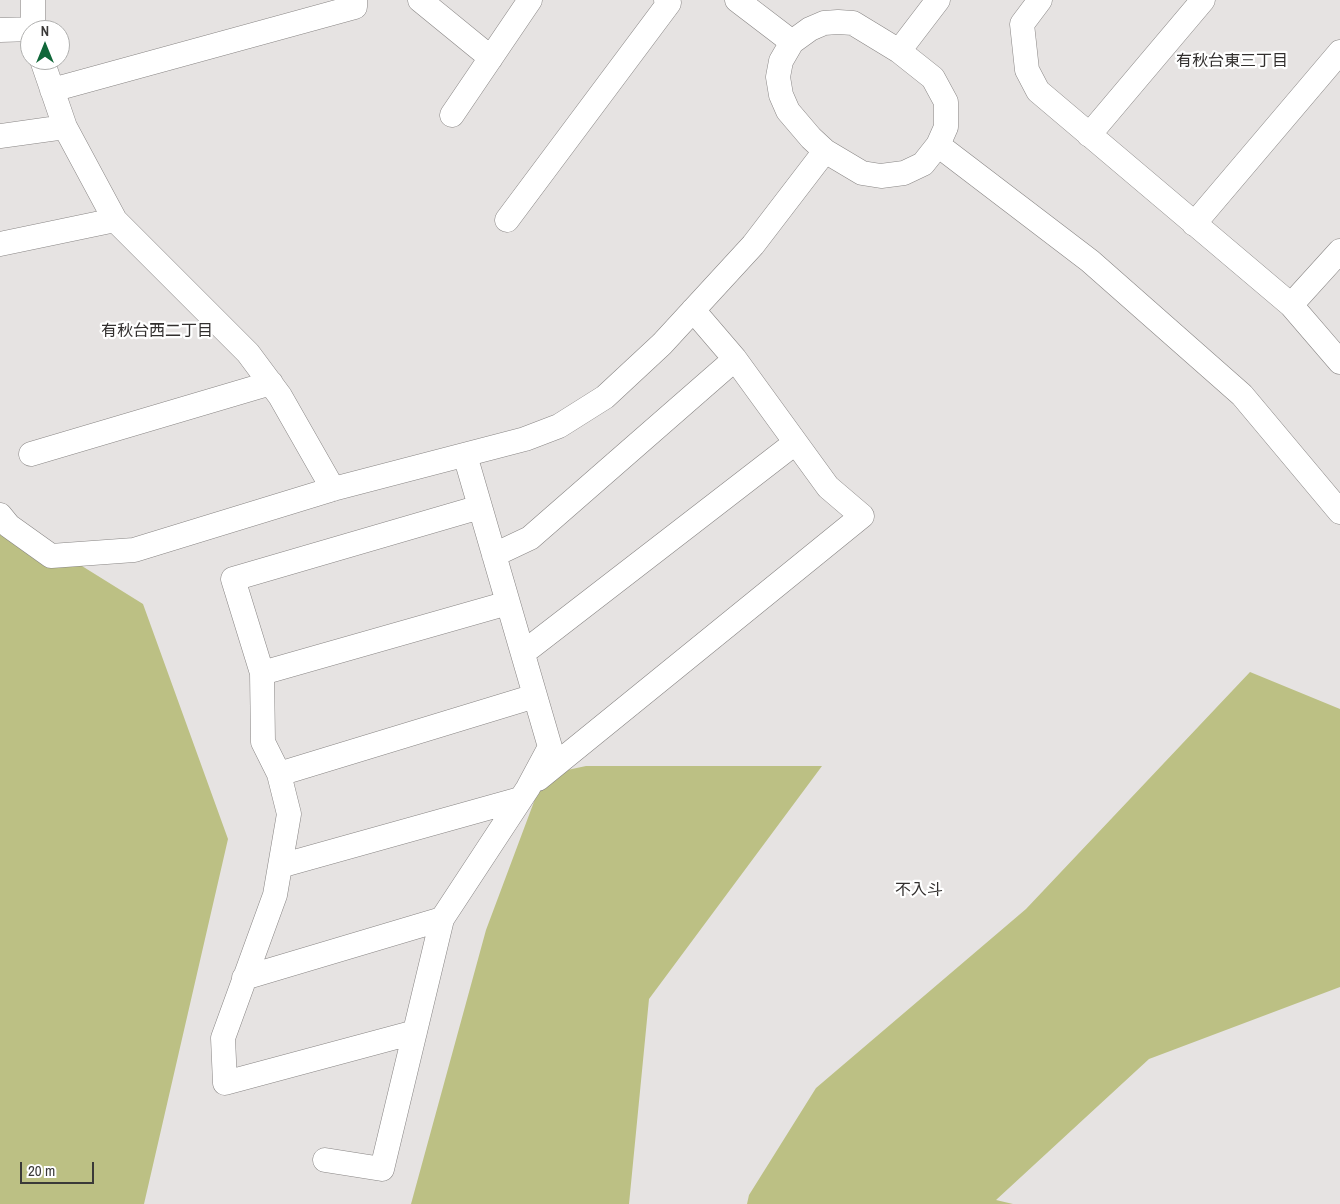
<!DOCTYPE html>
<meta charset="utf-8">
<style>
body{margin:0}
#map{position:relative;width:1340px;height:1204px;overflow:hidden;background:#e6e3e2;font-family:"Archivo Narrow",sans-serif}
canvas{display:block}
.north{position:absolute;left:20px;top:20px;width:50px;height:50px;box-sizing:border-box;background:#fff;border:1px solid #b0b0af;border-radius:50%;rotate:0deg;font-size:14px;font-weight:700;line-height:20px;text-align:center;color:#3a3938}
.north::after{content:'';display:block;margin:auto;width:18px;height:22px;background:#106739;clip-path:polygon(50% 0,100% 100%,50% 72%,0 100%)}
.scale{position:absolute;left:20px;top:1162px;width:74px;height:22px;box-sizing:border-box;border:2px solid #3a3938;border-top:0;padding-left:6px;font-size:15px;line-height:18px;white-space:nowrap;color:#3a3938;-webkit-text-stroke:4px #fff;paint-order:stroke}
</style>
<div id="map">
<canvas width="1340" height="1204"></canvas>
<div class="north">N</div>
<div class="scale">20 m</div>
</div>
<script>
const ctx = document.querySelector('canvas').getContext('2d');
ctx.lineJoin = 'round';
function fill(path, color) {
  ctx.fillStyle = color;
  ctx.fill(path, 'evenodd');
}
function toPath(rows) {
  const path = new Path2D();
  for (const r of rows) {
    path.moveTo(r[0], r[1]);
    for (let i = 2; i < r.length; i += 2) path.lineTo(r[i], r[i + 1]);
  }
  return path;
}
function strokePath(path, color, width, dash) {
  ctx.strokeStyle = color;
  ctx.lineWidth = width;
  ctx.lineCap = dash ? 'butt' : 'round';
  ctx.setLineDash(dash || []);
  ctx.stroke(path);
}
function write(font, color, halo, rows, align = 'center') {
  ctx.font = font + ' "Archivo Narrow","Noto Sans JP",sans-serif';
  ctx.lineWidth = 4.5;
  ctx.setLineDash([]);
  ctx.textBaseline = 'middle';
  ctx.strokeStyle = halo;
  ctx.fillStyle = color;
  for (const [text, x, y, turn = 0] of rows) {
    ctx.save();
    ctx.translate(x, y);
    ctx.rotate((+turn || 0) * Math.PI / 180);
    ctx.textAlign = isNaN(turn) ? turn : align;
    if (halo) ctx.strokeText(text, 0, 0);
    ctx.fillText(text, 0, 0);
    ctx.restore();
  }
}
fill(toPath([
 [0,515,143,604,228,839,144,1204,0,1204],
 [1250,672,1340,709,1340,987,1149,1059,996,1200,1013,1204,747,1204,749,1195,816,1088,1026,909],
 [586,766,822,766,649,999,629,1204,411,1204,486,930,544,775]
]), '#bcc084');
const minor = toPath([
 [420,0,491,58],
 [737,0,792,42],
 [1040,0,1022,24,1027,70,1038,91,1291,305,1340,362],
 [838,22,853,23,899,51,933,78,946,102,946,127,938,145,923,164,904,173,881,176,862,173,825,151,811,138,788,111,781,95,778,77,781,61,792,42,810,29,824,23,838,22],
 [0,30,33,29],
 [33,30,33,0],
 [899,51,938,0],
 [42,60,65,127,115,220,248,353,280,396,333,489],
 [52,90,355,7,355,0],
 [452,115,530,0],
 [1089,135,1203,0],
 [0,136,65,127],
 [938,145,1090,261,1242,395,1340,512],
 [507,220,669,3,666,0],
 [1194,224,1340,52],
 [0,244,115,220],
 [1291,305,1340,251],
 [31,454,271,383],
 [0,515,9,526,51,556,134,550,333,489,525,439,559,426,605,397,662,344,753,245,825,151],
 [494,555,530,538,735,359],
 [523,653,795,443],
 [262,673,508,603],
 [279,774,535,696],
 [538,779,862,516,828,487,735,359,693,310],
 [280,866,520,799],
 [244,978,442,919],
 [415,1032,225,1083,223,1038,275,895,289,814,279,774,263,742,262,673,233,579,480,507],
 [325,1160,382,1169,442,919,528,788,550,747,465,455]
]);
strokePath(minor, '#888584', 25);
strokePath(minor, '#fff', 24);
write('16px', '#322f2e', '#fff', [
 ["有秋台東三丁目",1232,62],
 ["有秋台西二丁目",157,332],
 ["不入斗",919,891]
]);
</script>
